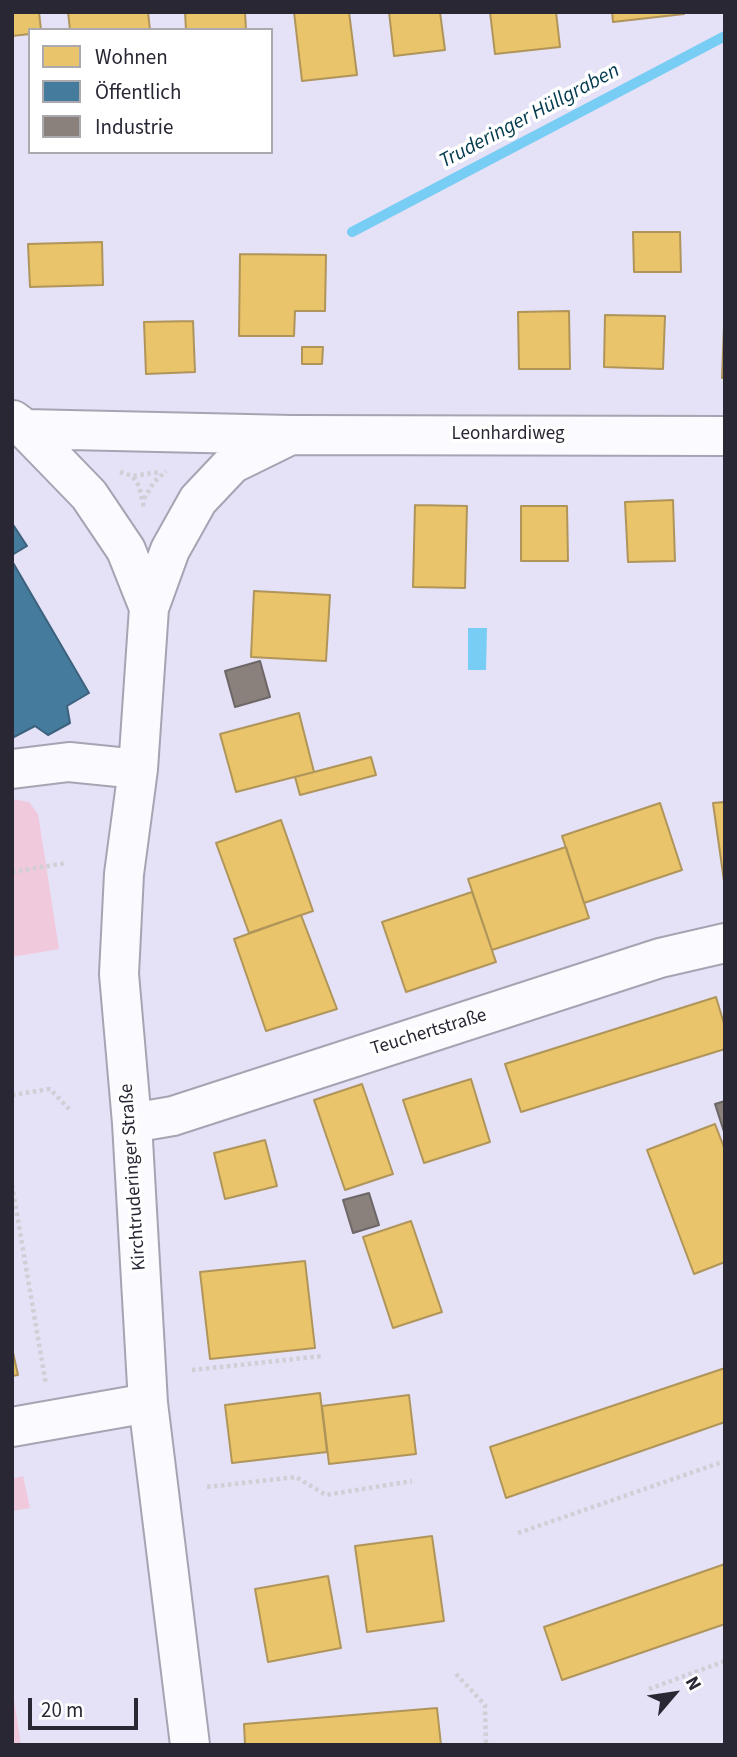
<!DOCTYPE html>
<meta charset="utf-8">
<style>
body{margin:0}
#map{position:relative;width:737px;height:1757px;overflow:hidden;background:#e5e1f6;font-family:"Source Sans 3",sans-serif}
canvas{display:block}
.frame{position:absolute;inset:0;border:14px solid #2a2735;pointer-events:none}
.legend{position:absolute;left:28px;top:28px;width:245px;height:126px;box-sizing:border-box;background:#fff;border:2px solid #aaa9ae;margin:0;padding:9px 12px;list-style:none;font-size:21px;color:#2a2735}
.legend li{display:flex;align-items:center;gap:14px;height:35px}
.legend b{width:35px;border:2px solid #aaa9ae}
.north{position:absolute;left:639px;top:1659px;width:70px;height:70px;-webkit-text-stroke:5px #fff;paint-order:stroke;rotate:61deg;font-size:19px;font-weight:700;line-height:28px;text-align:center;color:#2a2735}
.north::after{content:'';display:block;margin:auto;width:24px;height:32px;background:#2a2735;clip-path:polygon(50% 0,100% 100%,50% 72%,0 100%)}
.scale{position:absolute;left:28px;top:1698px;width:110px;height:32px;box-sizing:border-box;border:4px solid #2a2735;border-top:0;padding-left:9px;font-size:21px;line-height:24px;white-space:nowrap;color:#2a2735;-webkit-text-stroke:5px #fff;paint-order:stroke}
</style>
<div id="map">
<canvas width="737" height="1757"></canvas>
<div class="frame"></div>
<ul class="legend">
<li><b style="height:19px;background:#e9c46a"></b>Wohnen</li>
<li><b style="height:19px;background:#457b9d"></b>Öffentlich</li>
<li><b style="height:19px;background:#8a817c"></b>Industrie</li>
</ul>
<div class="north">N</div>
<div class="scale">20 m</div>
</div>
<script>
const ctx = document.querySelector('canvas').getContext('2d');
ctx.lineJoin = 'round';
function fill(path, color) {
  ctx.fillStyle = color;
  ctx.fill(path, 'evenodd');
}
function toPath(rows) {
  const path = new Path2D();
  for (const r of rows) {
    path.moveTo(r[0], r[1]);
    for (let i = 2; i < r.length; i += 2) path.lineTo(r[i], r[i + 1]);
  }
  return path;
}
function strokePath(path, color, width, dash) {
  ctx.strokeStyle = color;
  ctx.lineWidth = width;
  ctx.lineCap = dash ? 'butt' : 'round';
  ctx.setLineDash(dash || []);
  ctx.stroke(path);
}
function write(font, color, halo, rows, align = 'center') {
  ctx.font = font + ' "Source Sans 3",sans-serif';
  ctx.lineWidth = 7;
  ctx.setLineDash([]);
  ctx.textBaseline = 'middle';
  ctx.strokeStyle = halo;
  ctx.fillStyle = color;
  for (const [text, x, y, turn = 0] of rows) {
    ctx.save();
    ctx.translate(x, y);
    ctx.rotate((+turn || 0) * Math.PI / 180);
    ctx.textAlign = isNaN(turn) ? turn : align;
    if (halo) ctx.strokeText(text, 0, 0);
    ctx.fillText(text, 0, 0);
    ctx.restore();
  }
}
fill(toPath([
 [12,799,29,802,38,814,59,949,12,957],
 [23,1476,30,1508,12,1511,12,1479],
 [12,1686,21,1745,12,1745]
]), '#f1c9dd');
fill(toPath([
 [468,628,487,628,486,670,468,670]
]), '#77cdf4');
const homes = toPath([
 [12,12,39,12,41,30,30,30,30,34,12,36,12,12],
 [68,12,148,12,150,30,70,30,68,12],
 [185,12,245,12,246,30,186,30,185,12],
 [294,12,349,12,357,75,302,81,294,12],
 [389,12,440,12,445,50,394,56,389,12],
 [490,12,556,12,560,47,495,54,490,12],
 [612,12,684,12,684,14,613,22,612,12],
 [633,232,680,232,681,272,634,272,633,232],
 [102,242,103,285,30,287,28,244,102,242],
 [240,254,326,255,325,311,295,311,294,336,239,336,240,254],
 [725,301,725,378,722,378,725,301],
 [569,311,570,369,519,369,518,312,569,311],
 [605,315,665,316,663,369,604,367,605,315],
 [193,321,195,372,146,374,144,322,193,321],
 [302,347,323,347,322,364,302,364,302,347],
 [673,500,675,561,628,562,625,502,673,500],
 [415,505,467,506,465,588,413,587,415,505],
 [521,506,567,506,568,561,521,561,521,506],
 [254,591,330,595,326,661,251,657,254,591],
 [299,713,314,772,236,792,220,734,299,713],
 [371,757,376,775,300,795,295,777,371,757],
 [725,802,725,888,713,803,725,802],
 [660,803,682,870,584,903,562,836,660,803],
 [281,820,313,911,249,933,216,843,281,820],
 [566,847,589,918,492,950,468,879,566,847],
 [472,892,496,962,406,992,382,922,472,892],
 [301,915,337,1009,266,1031,234,939,301,915],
 [716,997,725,1027,725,1049,521,1112,505,1064,716,997],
 [471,1079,490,1142,424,1163,403,1100,471,1079],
 [362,1084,393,1174,345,1190,314,1100,362,1084],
 [715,1124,725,1150,725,1262,694,1274,647,1150,715,1124],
 [265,1140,277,1186,225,1199,214,1153,265,1140],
 [411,1221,442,1312,393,1328,363,1237,411,1221],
 [305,1261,315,1348,210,1359,200,1272,305,1261],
 [12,1348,18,1375,12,1376,12,1348],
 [725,1368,725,1422,506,1498,490,1447,725,1368],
 [320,1393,327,1452,232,1463,225,1405,320,1393],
 [409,1395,416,1454,329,1464,322,1406,409,1395],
 [432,1536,444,1621,367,1632,355,1546,432,1536],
 [725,1564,725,1624,562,1680,544,1627,725,1564],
 [328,1576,341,1648,268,1662,255,1589,328,1576],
 [437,1708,441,1745,245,1745,244,1724,437,1708]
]);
fill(homes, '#e9c46a');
strokePath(homes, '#b0955a', 2);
const public = toPath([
 [12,523,27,546,12,555,12,523],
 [12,561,89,693,67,706,70,723,48,735,35,726,12,738,12,561]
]);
fill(public, '#457b9d');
strokePath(public, '#3d627e', 2);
const industry = toPath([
 [260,661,270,697,235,707,225,671,260,661],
 [725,1101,725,1135,715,1104,725,1101],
 [369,1193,379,1225,353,1233,343,1200,369,1193]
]);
fill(industry, '#8a817c');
strokePath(industry, '#6d6667', 2);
strokePath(toPath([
 [352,232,725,36]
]), '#77cdf4', 10);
const street = toPath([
 [13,420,25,429,89,495,126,550,149,608],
 [25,429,291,435,725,436],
 [12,769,69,762,138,769],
 [132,1123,173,1116,660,958,725,943],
 [12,1427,148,1403],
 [190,1745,148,1403,132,1123,119,974,124,874,138,769,149,608,170,550,198,500,232,464,291,435]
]);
strokePath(street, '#a7a3b3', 42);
strokePath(toPath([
 [120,472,133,476,159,472],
 [133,477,139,486,144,508],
 [144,499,154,482,166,471],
 [12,872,66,863],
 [12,1095,50,1089,69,1109],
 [12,1185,46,1385],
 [192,1370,323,1356],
 [207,1487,296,1477,326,1495,412,1481],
 [518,1533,725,1461],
 [456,1674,485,1705,486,1745],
 [649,1689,725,1661]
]), '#d1cfd6', 4.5, [3.5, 3.5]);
strokePath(street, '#fbfafe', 38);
write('19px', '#2a2735', '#fff', [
 ["Leonhardiweg",508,435],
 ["Teuchertstraße",429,1033,-17],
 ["Kirchtruderinger Straße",134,1177,-94]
]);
write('italic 21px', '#013a4d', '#fff', [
 ["Truderinger Hüllgraben",530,117,-28]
]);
</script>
